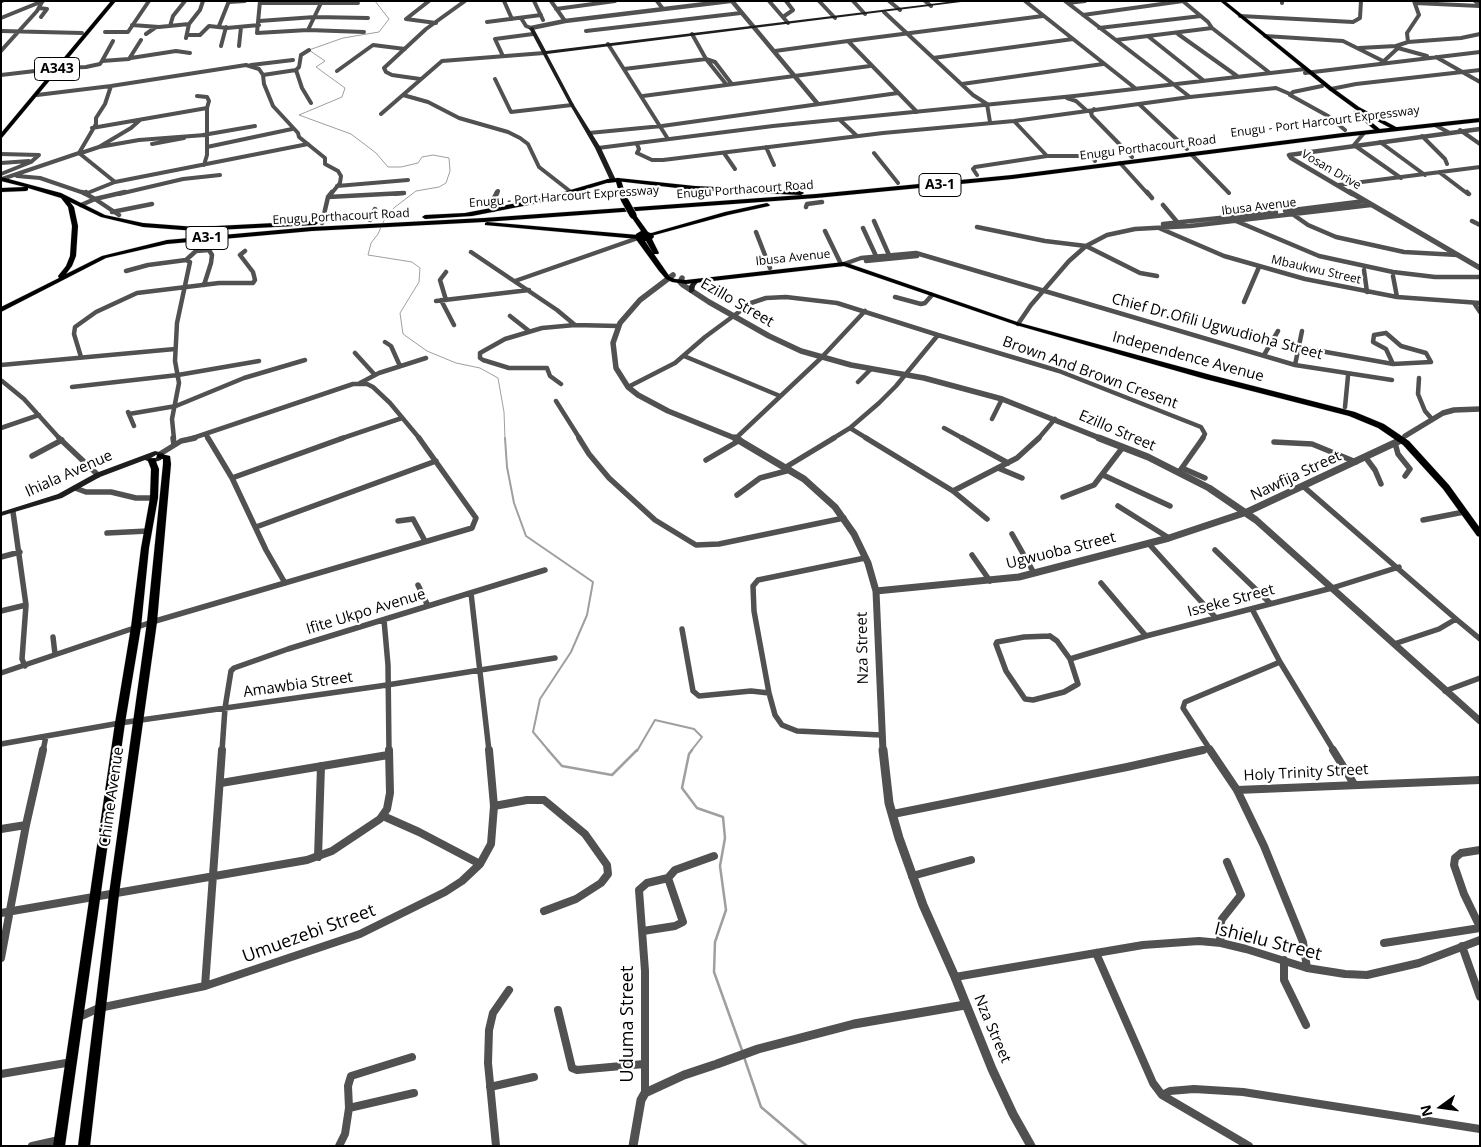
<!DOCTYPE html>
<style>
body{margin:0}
#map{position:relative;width:1481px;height:1147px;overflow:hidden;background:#fff;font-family:"Open Sans",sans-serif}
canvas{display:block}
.frame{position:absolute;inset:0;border:2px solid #000;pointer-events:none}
.north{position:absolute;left:1416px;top:1082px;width:50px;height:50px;-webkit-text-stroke:4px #fff;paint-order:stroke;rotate:256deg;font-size:14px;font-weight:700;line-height:20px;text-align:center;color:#000}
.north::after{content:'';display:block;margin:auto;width:18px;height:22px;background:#000;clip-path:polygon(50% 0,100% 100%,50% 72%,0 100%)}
</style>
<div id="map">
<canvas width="1481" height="1147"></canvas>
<div class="frame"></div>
<div class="north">N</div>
</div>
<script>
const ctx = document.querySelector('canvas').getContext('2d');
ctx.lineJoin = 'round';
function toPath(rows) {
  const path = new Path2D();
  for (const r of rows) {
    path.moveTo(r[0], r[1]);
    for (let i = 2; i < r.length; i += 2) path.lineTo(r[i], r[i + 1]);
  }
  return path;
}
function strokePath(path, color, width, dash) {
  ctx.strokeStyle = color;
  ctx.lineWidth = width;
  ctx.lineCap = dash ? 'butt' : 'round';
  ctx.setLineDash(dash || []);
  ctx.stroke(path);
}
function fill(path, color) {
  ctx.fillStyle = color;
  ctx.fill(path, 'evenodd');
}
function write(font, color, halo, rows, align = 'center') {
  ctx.font = font + ' "Open Sans",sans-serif';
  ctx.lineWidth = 4.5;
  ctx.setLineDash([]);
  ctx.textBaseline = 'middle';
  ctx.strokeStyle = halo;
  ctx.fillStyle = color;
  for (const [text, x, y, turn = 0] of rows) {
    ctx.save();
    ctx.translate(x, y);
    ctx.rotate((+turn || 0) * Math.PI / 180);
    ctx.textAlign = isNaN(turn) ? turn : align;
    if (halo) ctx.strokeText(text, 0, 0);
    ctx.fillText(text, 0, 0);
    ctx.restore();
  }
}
strokePath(toPath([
 [375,1,389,19,379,32,343,38,309,50,325,61,316,67,345,88,342,97,299,115,351,134,376,153,388,167,401,167,418,163,422,157,433,155,449,158,450,171,446,183,439,187,416,191,395,207,386,216,378,234,371,243,368,255,412,262,420,268,419,282,400,313,403,334,427,351,456,363,480,368,498,378,504,412,505,439]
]), '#9f9f9f', 1);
strokePath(toPath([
 [505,438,507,467,514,503,526,536,593,582,587,615,571,652,540,699,533,732,549,751],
 [637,751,655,720,694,729,702,737,691,751]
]), '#9f9f9f', 2);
strokePath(toPath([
 [548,750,562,766,612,775,637,750],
 [692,750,689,754,682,788,697,808,723,817,725,838,720,866,726,910,715,942,714,972,743,1053],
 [744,1057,761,1107,807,1146]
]), '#9f9f9f', 2.5);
const primary = toPath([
 [1220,1,1225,1,1333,88,1359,107,1398,128,1398,130,1394,130,1355,109,1329,90,1220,1],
 [1354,111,1358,111,1381,130,1381,132,1377,132,1354,113,1354,111],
 [618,178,621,180,627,199,626,200,621,199,616,182,608,183,605,181,608,179,618,178],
 [633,213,635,214,648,232,653,234,654,237,652,239,659,253,658,254,654,254,670,277,675,279,686,280,844,262,1020,323,1211,375,1355,412,1384,424,1409,441,1449,485,1480,528,1480,537,1477,536,1443,489,1403,445,1378,428,1349,416,1205,379,1016,325,844,266,686,284,672,282,666,279,659,271,635,238,636,234,641,231,630,215,633,213],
 [645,241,646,241,653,253,645,241],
 [158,454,161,454,170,456,171,464,157,622,119,894,90,1146,78,1146,109,894,147,622,163,464,163,459,158,458,157,456,158,454],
 [149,459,155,459,159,469,158,498,149,548,141,627,125,723,65,1146,53,1146,115,723,131,627,141,548,150,498,151,469,148,461,149,459]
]);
const trunk = toPath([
 [111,1,116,1,1,139,1,133,111,1],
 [1480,118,1480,122,1343,137,1012,179,816,198,484,222,312,231,167,244,106,258,1,312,1,307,59,278,58,276,66,266,70,256,72,226,68,207,61,198,28,188,28,190,26,191,1,192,1,188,25,187,1,181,1,177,61,193,105,215,143,223,196,227,315,221,318,223,315,225,196,231,143,227,101,217,70,202,74,207,78,226,76,256,72,266,66,274,102,256,167,240,312,227,484,218,816,194,1012,175,1343,133,1480,118],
 [618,178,695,186,801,191,804,193,801,195,695,190,616,181,616,179,618,178],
 [608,179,611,181,610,182,544,202,472,216,425,219,422,217,425,215,465,213,543,198,608,179],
 [767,203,770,205,769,206,728,215,651,236,648,234,725,212,767,203],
 [487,222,638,235,641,237,638,239,485,225,485,223,487,222]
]);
strokePath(primary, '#dbdbdb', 1);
strokePath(trunk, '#dbdbdb', 1);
strokePath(toPath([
 [260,1,257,33,308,30,364,32],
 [429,1,406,19,436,23],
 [504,1,512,19],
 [534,1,543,20],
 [551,1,565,21],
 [657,1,663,9],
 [769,1,788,23],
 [819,1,835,18],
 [853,1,865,14],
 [889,1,900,10],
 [925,1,931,6],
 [1025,1,1135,88],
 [1282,1,1282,3],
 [1475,1,1480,4],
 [229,2,245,1],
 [1184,2,1208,22,1212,28],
 [261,3,358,3],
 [1068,3,1085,1],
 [1415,3,1480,6],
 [39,8,47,9,41,17],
 [556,9,615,1],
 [884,12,973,95,987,104,990,122],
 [1083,15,1183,1],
 [1240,16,1353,22,1360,18,1361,1],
 [783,17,793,10,786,1],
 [1,18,43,1],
 [521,18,526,26,531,28],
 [259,21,315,17,368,18],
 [487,22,541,15],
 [132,25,159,27,189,24],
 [170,26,173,16,185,1],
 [219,26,229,1],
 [1099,28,1201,16],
 [308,30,322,1],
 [1,31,82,33],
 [586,31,741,13],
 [105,32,128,32,149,1],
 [146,34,156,27],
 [692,34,706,59,726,84],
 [1178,34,1237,76],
 [187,35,200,35,209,26,227,28,259,25],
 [1265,36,1343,41,1387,63],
 [1149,37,1203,80],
 [186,38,189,24,200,10,203,1],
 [1116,40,1212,28,1270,73],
 [848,41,1043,16],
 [1408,42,1461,38,1480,34],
 [608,44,668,139],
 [221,46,226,27],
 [239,46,241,27],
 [1359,48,1396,46],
 [1398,48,1427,56],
 [309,50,301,55,299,67,296,70,302,88,311,103],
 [1,51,37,11,42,2],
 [775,51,848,41,917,112],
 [502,54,495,39,533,34],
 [1436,57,1480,82],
 [131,58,176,51,190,53],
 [933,58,1073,39],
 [102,61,113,41],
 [1384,61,1398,48,1396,46,1408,42,1407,33,1419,15,1414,1],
 [251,65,293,60],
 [57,68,86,67,100,64,102,61,129,59,141,40],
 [624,69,706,59,715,62,731,83],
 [337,71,373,45,405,49],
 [1305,73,1480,52],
 [1,75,52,69],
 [263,75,264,84,273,106,298,133,299,137,325,158,325,164,338,171,341,176,340,183,331,194],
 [263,75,296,70],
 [420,79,392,75,386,72,384,68,426,29,465,1],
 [495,79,511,112,572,105],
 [962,84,1103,64],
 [1322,86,1293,92,1290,95,1328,116,1345,130],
 [1331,89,1356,84,1480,70],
 [37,95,111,86,246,65,259,69,263,75],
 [403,95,428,102,459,118,508,132,520,138,528,144,539,167,571,192],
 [643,96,870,66],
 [1190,97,1276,88,1290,94],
 [1067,98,1076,101,1086,110],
 [1139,104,1187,149],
 [1094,109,1091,113,1092,116,1132,157],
 [381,114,442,61,544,53],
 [840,120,857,136],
 [1014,121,1047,156,1091,156,1095,161],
 [1435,125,1448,132],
 [92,128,207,108,209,101,207,97,197,96],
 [1460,130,1480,144],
 [589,133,662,126,898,93],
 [1364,133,1354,145,1401,178],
 [203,135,255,126],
 [1422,136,1445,159,1447,164],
 [1380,142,1425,175],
 [152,144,184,138],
 [637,144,639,149,637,153,652,160,663,160,883,133,1014,121,1190,97,1065,1],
 [99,147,139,140,205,135],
 [207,147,292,129],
 [766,147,774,165],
 [598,148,773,126,1074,96,1305,69],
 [79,153,115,182],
 [81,153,99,147,131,128,140,120],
 [724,153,735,169],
 [874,153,898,183],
 [1,154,39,155,31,162,1,174],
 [1191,154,1229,193],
 [1,163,29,161],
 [1120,163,1148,194],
 [204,165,207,155,207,108],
 [1439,172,1468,194],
 [977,175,973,169,975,167,1047,156],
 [17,176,40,178,84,193],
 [2,179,79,153,96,124,96,118,105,104,111,86],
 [1338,185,1480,167],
 [337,186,408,180],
 [85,194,115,182,308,144],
 [119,194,183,179,220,175],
 [394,194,404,193],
 [497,194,498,191]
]), '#515151', 4);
strokePath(toPath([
 [82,192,84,193],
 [1147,192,1152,198],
 [1467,192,1469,194],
 [328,197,404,193],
 [95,199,125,192],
 [95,199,119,215],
 [81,205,95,199,84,193,86,192],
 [1163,205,1178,223],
 [806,207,807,204,822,202],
 [493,210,493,200,497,192],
 [1285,211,1365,201],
 [112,212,152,204],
 [1291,213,1308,225,1336,237,1404,252,1458,255],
 [370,220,375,209],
 [874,221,889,255],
 [1236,221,1319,256,1393,272,1435,277,1480,277],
 [1472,221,1480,225],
 [322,223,328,197,332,192],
 [1163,224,1276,212],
 [977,227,1045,241,1086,246,1140,273,1157,276],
 [863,228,876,256],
 [1159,228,1224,256,1305,279,1397,297,1480,303],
 [825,231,841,264],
 [756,232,770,268],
 [471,252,557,310,575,325],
 [186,260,196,251,209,250,212,255,211,263,204,285],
 [866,261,917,256],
 [844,264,861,258,916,253,1295,365,1392,380],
 [1364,270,1367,292],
 [126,271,148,265,186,260,190,262,177,323,175,361,179,383,172,419,174,439],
 [446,272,440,280,446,300],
 [1393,276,1397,297],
 [515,281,638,238],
 [895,297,921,304,925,303,932,295],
 [441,300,454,325],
 [436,301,529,290],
 [1244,302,1259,267],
 [1474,303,1480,312],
 [510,316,529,331],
 [1018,324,1031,305,1069,261,1086,246,1107,235,1135,229,1190,226,1371,205],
 [1386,333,1401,346,1426,353,1431,362,1393,364,1386,349,1373,342,1374,335,1386,333],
 [385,342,391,346,400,366],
 [1298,347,1393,364],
 [355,353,375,375],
 [1264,355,1278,331],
 [684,356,780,396],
 [81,357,74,334,75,327,96,312,137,293,219,283,253,283,255,280,253,272,240,255,245,251],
 [1,365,175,349],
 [1295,365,1302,331],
 [1419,378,1418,394,1425,411,1432,419],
 [2,381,24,399,60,439],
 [858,382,871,369],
 [360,383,379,373,426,358],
 [561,384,550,376,547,368,509,368,483,360,480,358,480,353,505,339,542,328,575,325,618,326],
 [72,387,178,375,259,361],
 [628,387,675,363,705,337,751,303,766,298,786,297,837,303,938,335],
 [556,401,580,439],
 [1345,407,1348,376],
 [128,412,134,426],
 [129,414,176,406,244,378,305,360],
 [992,419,1002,399],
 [1,428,39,415],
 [850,428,868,439],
 [944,428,964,439],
 [206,435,208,439],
 [736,438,821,358,865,311],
 [190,439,353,384,367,384,373,387,390,403,420,439],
 [340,439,402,418],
 [832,439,850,428,879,403,896,386,938,335,1059,371,1201,427,1205,434,1202,439],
 [1038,439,1055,419]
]), '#515151', 4.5);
strokePath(toPath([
 [59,438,98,475],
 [173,438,174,445],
 [208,438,232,478,266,550,285,583],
 [579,438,589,454,609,478,655,520,696,545,719,544,844,518],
 [866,438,953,491,987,519],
 [962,438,1008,463],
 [1274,442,1312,444,1356,462],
 [1395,443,1398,454,1410,469,1405,476],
 [160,454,181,441,195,438],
 [32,456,62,440],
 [1366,458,1375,470,1381,484],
 [706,460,740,440],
 [786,467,834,438],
 [998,468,1022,478],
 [1182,468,1205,478],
 [1179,472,1203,438],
 [1103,475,1170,506],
 [232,478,343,438],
 [1304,487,1456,619,1439,629,1394,644],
 [75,488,86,492,111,492,136,498,154,498],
 [953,491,1017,458,1039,438],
 [737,495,760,478,790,470],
 [1063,497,1094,485,1123,447],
 [1118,506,1169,538],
 [13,512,26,605,22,659,25,666],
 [1423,520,1464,512],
 [398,521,413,519,425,541],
 [256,527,436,461],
 [107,533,148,531],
 [1012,534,1034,573],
 [1149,544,1216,618],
 [1215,550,1270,603],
 [972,555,990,581],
 [1,557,20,552],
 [865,558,758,580,753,586,754,611,769,693,775,715,782,725,797,731,881,735],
 [1101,583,1146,636],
 [418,585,428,606],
 [471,593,489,751],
 [1252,609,1280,662,1334,751],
 [1,611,26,605],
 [1456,619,1480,639],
 [384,620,388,665,389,751],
 [682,629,693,691,699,696,751,691,769,693],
 [1050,636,1057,641,1070,659,1078,684,1064,692,1033,700,1025,699,1006,671,996,644,997,642,1024,637,1050,636],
 [53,637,55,654],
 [1070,659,1146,636,1332,588,1399,567],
 [1,673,152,622,472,528,476,518,419,438],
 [1445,691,1480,678],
 [1,744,120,723,387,685,555,658],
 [43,751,46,736],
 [222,751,225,708,231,671,234,668,288,649,545,570],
 [1197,751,1210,748],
 [1211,751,1183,708,1185,702,1280,662]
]), '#515151', 5.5);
strokePath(toPath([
 [1210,750,1237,790,1264,846,1303,942,1307,968],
 [1333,750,1354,784],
 [221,783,388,755],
 [1237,790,1480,780],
 [494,806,527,800,544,800,585,834,607,865,608,874,601,883,576,899,544,911],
 [893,814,1127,767,1203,750],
 [383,816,419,832,480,864],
 [1,829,26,825],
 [1480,850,1461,853,1455,858,1454,865,1464,894,1480,927],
 [318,857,321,766],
 [912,876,971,860],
 [1,913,307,860,332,851,380,819,387,809,390,793,389,750],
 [643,931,675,926,683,922,668,878],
 [1221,943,1219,928,1222,919,1241,895,1227,862],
 [1384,943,1480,928],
 [1462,946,1480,997],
 [1096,953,1153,1083,1162,1095,1249,1146],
 [1,958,26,825,43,750],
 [1284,960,1284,980,1306,1025],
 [955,977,1143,945,1199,941,1221,943,1246,949,1307,968,1345,974,1367,975,1419,963,1480,940],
 [205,986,222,750],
 [558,1010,572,1068,577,1070,644,1064],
 [79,1017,99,1008,205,986,360,934,445,892,462,881,480,864,491,844,494,806,489,750],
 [1,1074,72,1062],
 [490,1087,534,1077],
 [645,1093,645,971,639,890,647,883,668,878,675,870,714,856],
 [1162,1095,1170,1091,1194,1089,1243,1092,1480,1129],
 [349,1108,414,1093],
 [32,1146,59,1140],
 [339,1146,345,1134,349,1108,348,1086,351,1076,412,1057],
 [496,1146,488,1063,489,1030,493,1013,509,990]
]), '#515151', 8);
strokePath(toPath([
 [732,1,817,103],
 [531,28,565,21,730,1],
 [1352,194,1291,158,1289,155,1480,129]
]), '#515151', 4.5);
strokePath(toPath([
 [1350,192,1480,268],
 [673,275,640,300,620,323,613,343,616,368,628,387,638,395,668,411,737,439],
 [682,278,680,282,683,285,709,302,769,336,801,351,851,365,924,378,1002,399,1102,439],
 [1405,436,1443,413,1454,410,1480,409]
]), '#515151', 5.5);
strokePath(toPath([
 [735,438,804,479,835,507,854,534,868,563,876,591,883,751],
 [1099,438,1148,457,1209,488,1256,520,1480,721],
 [876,591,1019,577,1169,538,1247,512,1401,440]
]), '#515151', 7);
strokePath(toPath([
 [883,750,889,803,899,838,923,905,955,977,992,1069,1013,1114,1031,1146],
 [717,1064,758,1049,854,1024,965,1005],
 [633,1146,641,1100,645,1093,684,1075,714,1065]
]), '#515151', 9);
fill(toPath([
 [955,1,969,1,547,54,574,105,601,148,616,180,613,182,610,180,595,148,570,105,529,28,533,27,546,51,955,1],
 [696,279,699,281,695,286,694,291,691,293,689,292,689,286,694,280,696,279],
 [155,451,163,453,164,454,161,460,152,463,145,460,100,477,62,498,1,516,1,512,58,494,96,473,155,451],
 [156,455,157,455,156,458,151,458,156,455]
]), '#1e1e1e');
fill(primary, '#000');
fill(trunk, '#000');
strokePath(toPath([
 [1,3,5,1]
]), '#000', 1, [4.5, 1, 0.5, 1]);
const primaryBridge = toPath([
 [624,199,633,215]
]);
strokePath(primaryBridge, '#dbdbdb', 8, []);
strokePath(primaryBridge, '#000', 7);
write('12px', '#000', '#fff', [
 ["Enugu - Port Harcourt Expressway",1325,122,-7],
 ["Enugu Porthacourt Road",1148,148,-7],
 ["Vosan Drive",1331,170,30],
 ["Enugu Porthacourt Road",745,190,-4],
 ["Enugu - Port Harcourt Expressway",564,197,-4],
 ["Ibusa Avenue",1259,207,-7],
 ["Enugu Porthacourt Road",341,217,-3],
 ["Ibusa Avenue",793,258,-6],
 ["Mbaukwu Street",1316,270,13]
]);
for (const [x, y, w] of [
 [57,69,45],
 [940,185,42],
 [207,238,42]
]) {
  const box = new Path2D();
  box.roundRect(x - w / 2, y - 11.5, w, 23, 4);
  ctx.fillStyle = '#fff';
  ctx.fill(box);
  strokePath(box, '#000', 1);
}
write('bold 14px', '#000', null, [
 ["A343",57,69],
 ["A3-1",940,185],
 ["A3-1",207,238]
]);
write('15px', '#000', '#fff', [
 ["Ezillo Street",737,303,30],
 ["Chief Dr.Ofili Ugwudioha Street",1217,327,15],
 ["Independence Avenue",1188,357,15],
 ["Brown And Brown Cresent",1090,373,20],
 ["Ezillo Street",1117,431,23],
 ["Ihiala Avenue",69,474,-24],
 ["Nawfija Street",1296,476,-25],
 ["Ugwuoba Street",1061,551,-14],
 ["Isseke Street",1231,601,-15],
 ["Ifite Ukpo Avenue",366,612,-17],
 ["Nza Street",863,648,-91],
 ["Amawbia Street",298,685,-8],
 ["Holy Trinity Street",1306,773,-3],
 ["Chime Avenue",112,797,-82],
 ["Nza Street",992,1029,67]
]);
write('18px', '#000', '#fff', [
 ["Umuezebi Street",309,934,-20],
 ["Ishielu Street",1268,942,14],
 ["Uduma Street",628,1024,-90]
]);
</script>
